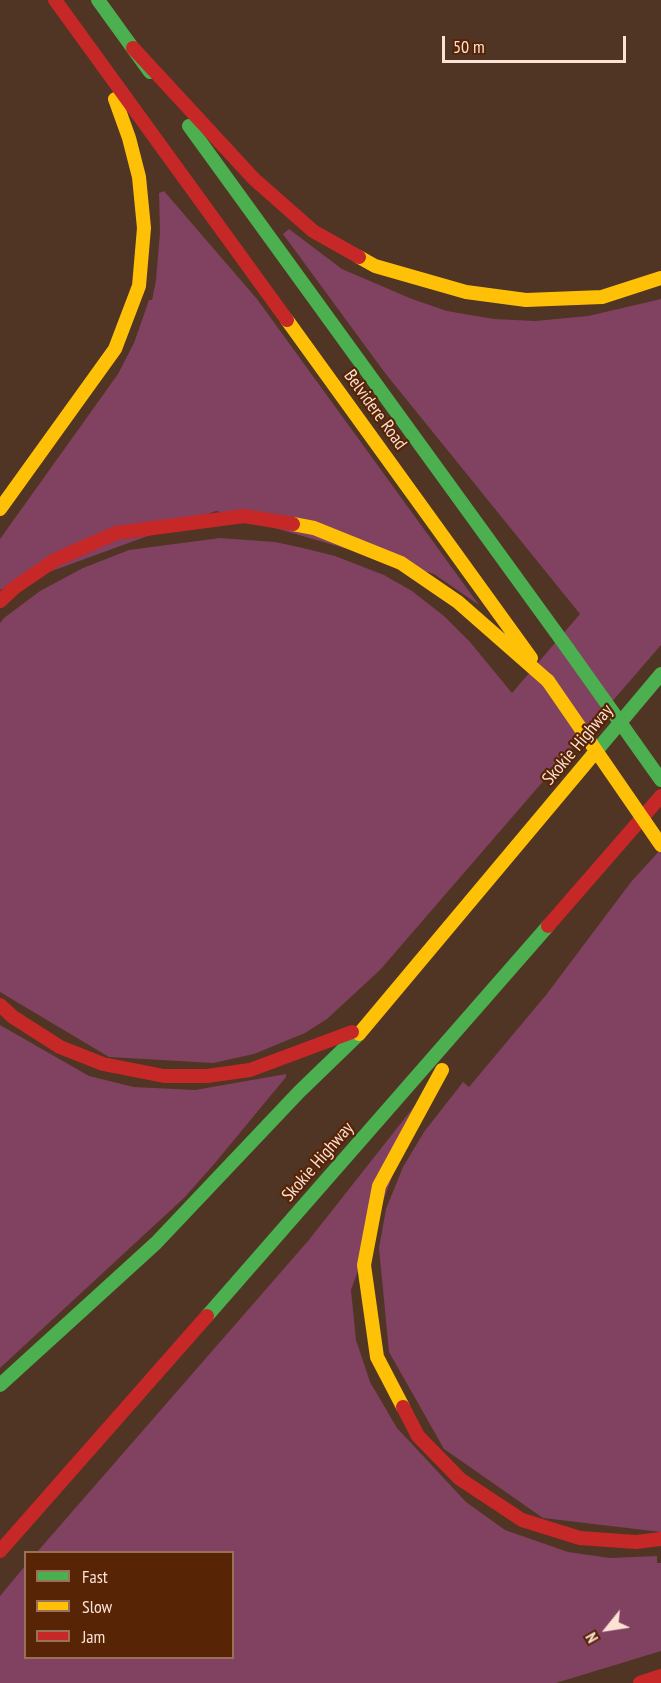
<!DOCTYPE html>
<style>
body{margin:0}
#map{position:relative;width:661px;height:1683px;overflow:hidden;background:#503424;font-family:"PT Sans Narrow",sans-serif}
canvas{display:block}
.legend{position:absolute;left:24px;top:1551px;width:210px;height:108px;box-sizing:border-box;background:#572405;border:2px solid #997058;margin:0;padding:8px 10px;list-style:none;font-size:18px;color:#fce1d5}
.legend li{display:flex;align-items:center;gap:12px;height:30px}
.legend b{width:30px;border:2px solid #997058}
.north{position:absolute;left:577px;top:1599px;width:60px;height:60px;-webkit-text-stroke:4px #572405;paint-order:stroke;rotate:240deg;font-size:16px;font-weight:700;line-height:24px;text-align:center;color:#fce1d5}
.north::after{content:'';display:block;margin:auto;width:21px;height:27px;background:#fce1d5;clip-path:polygon(50% 0,100% 100%,50% 72%,0 100%)}
.scale{position:absolute;left:442px;top:36px;width:184px;height:27px;box-sizing:border-box;border:3px solid #fce1d5;border-top:0;padding-left:8px;font-size:18px;line-height:21px;white-space:nowrap;color:#fce1d5;-webkit-text-stroke:4px #572405;paint-order:stroke}
</style>
<div id="map">
<canvas width="661" height="1683"></canvas>
<ul class="legend">
<li><b style="height:8px;background:#4caf50"></b>Fast</li>
<li><b style="height:8px;background:#ffc107"></b>Slow</li>
<li><b style="height:8px;background:#c62828"></b>Jam</li>
</ul>
<div class="north">N</div>
<div class="scale">50 m</div>
</div>
<script>
const ctx = document.querySelector('canvas').getContext('2d');
ctx.lineJoin = 'round';
function fill(path, color) {
  ctx.fillStyle = color;
  ctx.fill(path, 'evenodd');
}
function toPath(rows) {
  const path = new Path2D();
  for (const r of rows) {
    path.moveTo(r[0], r[1]);
    for (let i = 2; i < r.length; i += 2) path.lineTo(r[i], r[i + 1]);
  }
  return path;
}
function strokePath(path, color, width, dash) {
  ctx.strokeStyle = color;
  ctx.lineWidth = width;
  ctx.lineCap = dash ? 'butt' : 'round';
  ctx.setLineDash(dash || []);
  ctx.stroke(path);
}
function write(font, color, halo, rows, align = 'center') {
  ctx.font = font + ' "PT Sans Narrow",sans-serif';
  ctx.lineWidth = 4.5;
  ctx.setLineDash([]);
  ctx.textBaseline = 'middle';
  ctx.strokeStyle = halo;
  ctx.fillStyle = color;
  for (const [text, x, y, turn = 0] of rows) {
    ctx.save();
    ctx.translate(x, y);
    ctx.rotate((+turn || 0) * Math.PI / 180);
    ctx.textAlign = isNaN(turn) ? turn : align;
    if (halo) ctx.strokeText(text, 0, 0);
    ctx.fillText(text, 0, 0);
    ctx.restore();
  }
}
fill(toPath([
 [164,191,257,299,479,605,434,574,216,511,0,590,0,539,118,374,134,343,149,300,152,300,156,280,160,232,159,193],
 [289,229,342,269,412,299,447,311,494,319,535,321,588,316,661,299,661,645,380,970,327,1019,305,1033,254,1054,213,1063,109,1057,0,992,0,623,4,618,40,591,83,568,129,550,220,538,275,542,303,548,335,556,384,575,412,591,444,616,470,642,512,693,580,614,385,373,283,234],
 [661,849,661,1532,543,1518,444,1449,389,1352,379,1248,386,1209,403,1167,424,1132,463,1082,469,1087,546,995,631,882],
 [0,1025,89,1076,134,1087,195,1090,286,1074,286,1077,215,1163,185,1197,0,1368],
 [420,1099,351,1290,356,1340,370,1382,397,1428,466,1502,505,1530,568,1552,610,1558,657,1556,657,1563,661,1563,661,1651,556,1683,0,1683,0,1596,25,1566,26,1658,232,1658,232,1552,37,1552,308,1241]
]), '#814160');
strokePath(toPath([
 [98,0,150,72],
 [189,126,568,649],
 [592,756,661,674],
 [207,1316,548,926],
 [0,1385,156,1243,299,1092,359,1034]
]), '#4caf50', 14);
strokePath(toPath([
 [359,257,375,266,466,292,526,300,602,297,661,278],
 [287,320,531,658],
 [0,509,115,349,139,286,144,228,139,177,129,138,115,99],
 [293,524,314,528,401,563,458,602,548,681],
 [359,1034,592,756],
 [403,1407,377,1357,364,1265,379,1186,442,1070]
]), '#ffc107', 14);
strokePath(toPath([
 [55,0,287,320],
 [133,48,254,179,313,231,359,257],
 [0,601,14,588,55,560,116,533,244,516,293,524],
 [548,926,661,796],
 [0,1005,13,1017,60,1047,103,1064,164,1076,207,1076,250,1070,352,1032],
 [403,1407,418,1436,460,1479,522,1520,580,1538,636,1542,661,1539],
 [0,1551,207,1316],
 [640,1683,661,1676]
]), '#c62828', 14);
strokePath(toPath([
 [568,649,661,780]
]), '#4caf50', 14);
strokePath(toPath([
 [548,681,661,845]
]), '#ffc107', 14);
write('18px', '#fce1d5', '#572405', [
 ["Belvidere Road",375,410,54],
 ["Skokie Highway",578,745,-50],
 ["Skokie Highway",318,1162,-49]
]);
</script>
